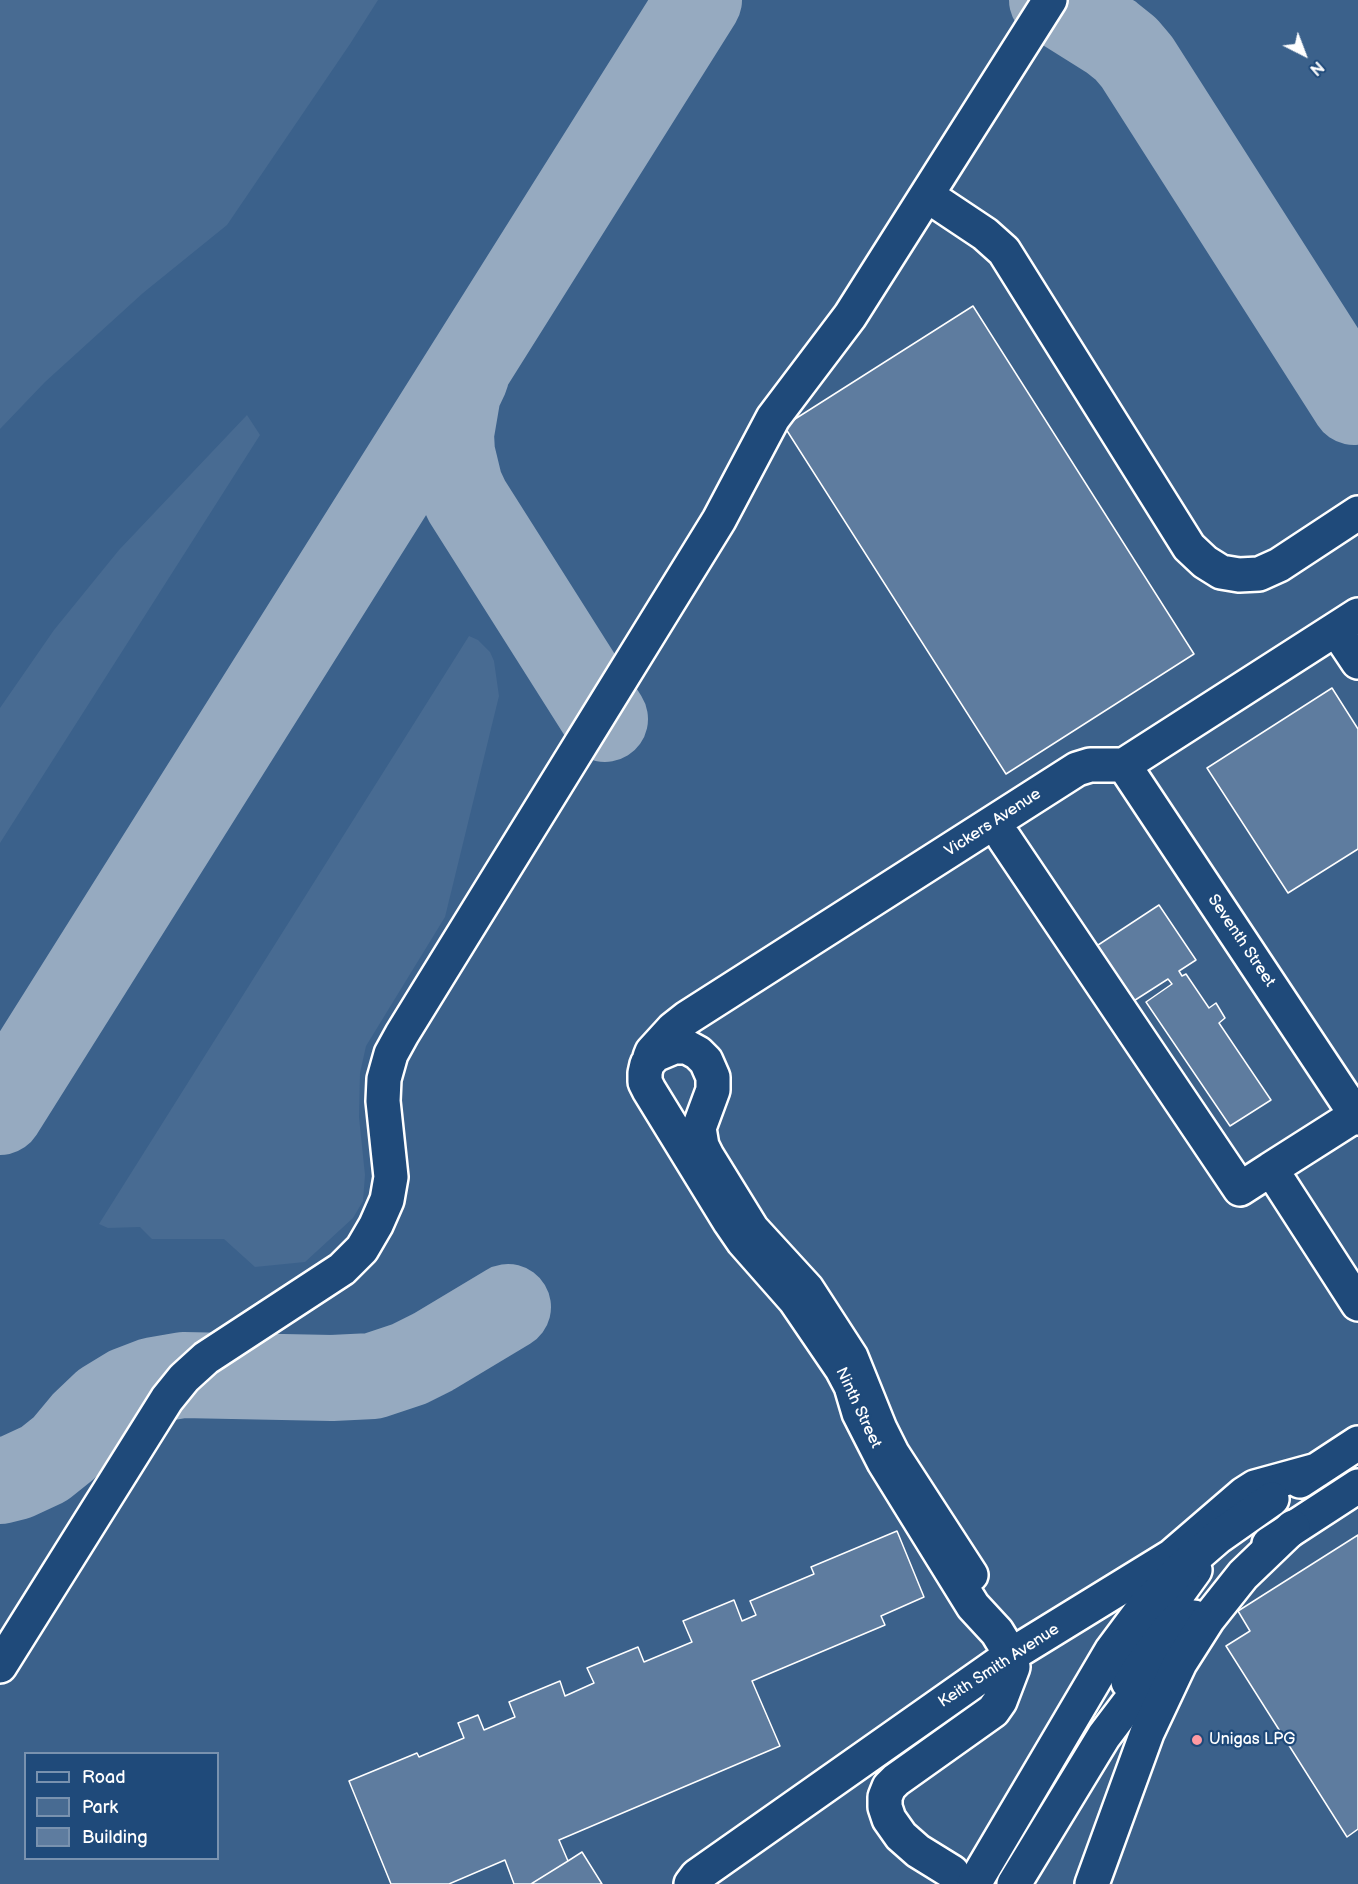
<!DOCTYPE html>
<style>
body{margin:0}
#map{position:relative;width:1358px;height:1884px;overflow:hidden;background:#2c5582;font-family:"Balsamiq Sans",sans-serif}
canvas{display:block}
.legend{position:absolute;left:24px;top:1752px;width:195px;height:108px;box-sizing:border-box;background:#1f4a7a;border:2px solid #7992af;margin:0;padding:8px 10px;list-style:none;font-size:18px;color:#fff}
.legend li{display:flex;align-items:center;gap:12px;height:30px}
.legend b{width:30px;border:2px solid #7992af}
.north{position:absolute;left:1274px;top:24px;width:60px;height:60px;-webkit-text-stroke:4px #1f4a7a;paint-order:stroke;rotate:138deg;font-size:16px;font-weight:700;line-height:24px;text-align:center;color:#fff}
.north::after{content:'';display:block;margin:auto;width:21px;height:27px;background:#fff;clip-path:polygon(50% 0,100% 100%,50% 72%,0 100%)}
</style>
<div id="map">
<canvas width="1358" height="1884"></canvas>
<ul class="legend">
<li><b style="height:8px;background:#1f4a7a"></b>Road</li>
<li><b style="height:16px;background:#486b92"></b>Park</li>
<li><b style="height:16px;background:#5e7c9f"></b>Building</li>
</ul>
<div class="north">N</div>
</div>
<script>
const ctx = document.querySelector('canvas').getContext('2d');
ctx.lineJoin = 'round';
function fill(path, color) {
  ctx.fillStyle = color;
  ctx.fill(path, 'evenodd');
}
function toPath(rows) {
  const path = new Path2D();
  for (const r of rows) {
    path.moveTo(r[0], r[1]);
    for (let i = 2; i < r.length; i += 2) path.lineTo(r[i], r[i + 1]);
  }
  return path;
}
function strokePath(path, color, width, dash) {
  ctx.strokeStyle = color;
  ctx.lineWidth = width;
  ctx.lineCap = dash ? 'butt' : 'round';
  ctx.setLineDash(dash || []);
  ctx.stroke(path);
}
function write(font, color, halo, rows, align = 'center') {
  ctx.font = font + ' "Balsamiq Sans",sans-serif';
  ctx.lineWidth = 4.5;
  ctx.setLineDash([]);
  ctx.textBaseline = 'middle';
  ctx.strokeStyle = halo;
  ctx.fillStyle = color;
  for (const [text, x, y, turn = 0] of rows) {
    ctx.save();
    ctx.translate(x, y);
    ctx.rotate((+turn || 0) * Math.PI / 180);
    ctx.textAlign = isNaN(turn) ? turn : align;
    if (halo) ctx.strokeText(text, 0, 0);
    ctx.fillText(text, 0, 0);
    ctx.restore();
  }
}
fill(toPath([
 [0,0,1358,0,1358,1884,0,1884],
 [26,1754,218,1754,218,1858,26,1858]
]), '#3b618b');
fill(toPath([
 [0,0,378,0,350,44,227,225,143,293,45,382,0,429],
 [247,415,260,435,0,843,0,708,54,630,119,550],
 [469,636,478,640,490,652,494,661,499,696,445,917,366,1046,360,1073,359,1117,365,1175,363,1201,353,1218,305,1262,255,1267,224,1239,152,1239,140,1227,108,1228,99,1224]
]), '#486b92');
strokePath(toPath([
 [1052,0,1111,37,1126,49,1137,62,1354,402],
 [466,376,458,393,451,434,452,453,460,486,467,501,605,719],
 [0,1112,699,0],
 [0,1481,16,1477,44,1464,64,1448,84,1424,105,1404,128,1390,154,1380,183,1375,332,1378,373,1376,409,1364,433,1352,508,1307]
]), '#96aac0', 86);
const building = toPath([
 [973,306,1194,654,1006,774,784,426,973,306],
 [1332,688,1358,729,1358,849,1288,893,1207,768,1332,688],
 [1159,905,1196,960,1179,971,1182,976,1186,974,1209,1008,1216,1003,1225,1018,1219,1023,1271,1100,1230,1126,1146,1002,1172,984,1168,979,1129,1004,1092,949,1159,905],
 [897,1531,924,1597,881,1616,885,1625,752,1681,780,1746,559,1840,568,1861,531,1884,514,1884,505,1860,449,1884,391,1884,349,1781,417,1753,419,1757,464,1738,458,1723,478,1715,484,1730,515,1717,509,1702,560,1681,565,1696,594,1683,587,1668,638,1647,644,1662,692,1642,683,1621,734,1600,742,1621,756,1615,750,1601,814,1574,811,1567,897,1531],
 [1358,1535,1358,1829,1347,1837,1226,1646,1250,1631,1238,1611,1358,1535],
 [582,1852,602,1884,531,1884,568,1861,582,1852]
]);
fill(building, '#5e7c9f');
strokePath(building, '#fff', 1.5);
const minor = toPath([
 [928,196,985,234,1004,251,1189,547,1205,562,1221,572,1239,575,1259,574,1279,565,1358,513],
 [1336,629,1358,662],
 [1124,765,1358,1118],
 [1004,838,1240,1189,1271,1169],
 [650,1057,652,1052,673,1029,687,1018,1077,769,1090,765,1124,765,1358,615],
 [1356,1115,1271,1169,1358,1304],
 [1300,1481,1358,1443],
 [1269,1544,1358,1486],
 [0,1666,167,1399,184,1378,206,1358,342,1269,362,1249,376,1225,387,1200,391,1177,383,1101,384,1079,391,1054,402,1034,719,520,773,418,850,316,1050,0],
 [1128,1682,1151,1631,1195,1570],
 [952,1872,918,1851,901,1836,889,1819,885,1807,885,1797,889,1787,896,1780,993,1711,1000,1701,1013,1667,1011,1655,997,1632,973,1606,884,1462,859,1413,851,1386,842,1369,795,1300,743,1241,730,1222,649,1090,645,1082,645,1073,647,1064,655,1055,674,1047,687,1047,698,1053,706,1061,713,1077,713,1090,699,1128,702,1146,707,1156,752,1229,807,1289,851,1357,880,1429,892,1453,971,1575],
 [691,1884,697,1876,1011,1655,1172,1556,1244,1494,1255,1487,1317,1470],
 [1014,1884,1104,1736,1194,1617]
]);
const highway = toPath([
 [974,1884,1112,1650,1144,1607,1181,1569,1218,1537,1272,1499],
 [1092,1884,1147,1733,1180,1663,1208,1619,1243,1575,1293,1527]
]);
strokePath(minor, '#fff', 38);
strokePath(highway, '#fff', 38);
strokePath(minor, '#1f4a7a', 33);
strokePath(highway, '#1f4a7a', 33);
for (const [x, y, r, color] of [
 [1197,1740,6,"#ff9aa2"]
]) {
  const dot = new Path2D();
  dot.arc(x, y, r, 0, 2 * Math.PI);
  ctx.fillStyle = color;
  ctx.fill(dot);
  strokePath(dot, '#1f4a7a', 2);
}
write('16px', '#fff', '#1f4a7a', [
 ["Vickers Avenue",993,823,-33],
 ["Seventh Street",1241,941,56],
 ["Ninth Street",858,1408,65],
 ["Keith Smith Avenue",999,1666,-33]
]);
write('16px', '#fff', '#1f4a7a', [
 ["Unigas LPG",1209,1740]
], 'left');
</script>
